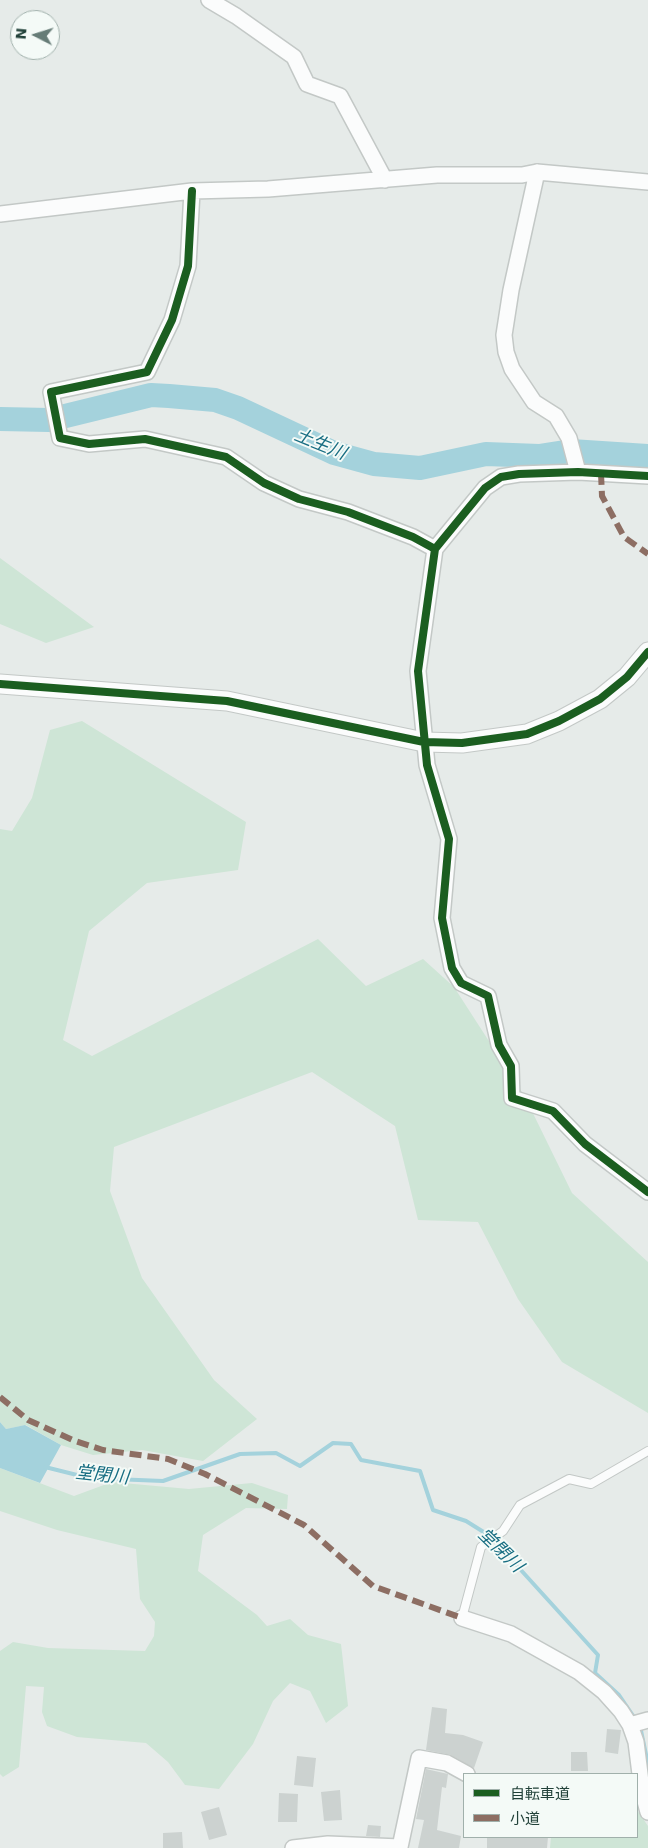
<!DOCTYPE html>
<meta charset="utf-8">
<style>
body{margin:0}
#map{position:relative;width:648px;height:1848px;overflow:hidden;background:#e6ebe9;font-family:"DejaVu Sans","Noto Sans JP",sans-serif}
canvas{display:block}
.legend{position:absolute;left:463px;top:1773px;width:175px;height:65px;box-sizing:border-box;background:#f4faf7;border:1px solid #a0b0ab;margin:0;padding:6px 9px;list-style:none;font-size:15px;color:#214139}
.legend li{display:flex;align-items:center;gap:10px;height:25px}
.legend b{width:25px;border:1px solid #a0b0ab}
.north{position:absolute;left:10px;top:10px;width:50px;height:50px;box-sizing:border-box;background:#f4faf7;border:1px solid #a0b0ab;border-radius:50%;rotate:275deg;font-size:14px;font-weight:700;line-height:20px;text-align:center;color:#214139}
.north::after{content:'';display:block;margin:auto;width:18px;height:22px;background:#667c77;clip-path:polygon(50% 0,100% 100%,50% 72%,0 100%)}
</style>
<div id="map">
<canvas width="648" height="1848"></canvas>
<ul class="legend">
<li><b style="height:6px;background:#1b5e20"></b>自転車道</li>
<li><b style="height:6px;background:#8d6e63"></b>小道</li>
</ul>
<div class="north">N</div>
</div>
<script>
const ctx = document.querySelector('canvas').getContext('2d');
ctx.lineJoin = 'round';
function fill(path, color) {
  ctx.fillStyle = color;
  ctx.fill(path, 'evenodd');
}
function toPath(rows) {
  const path = new Path2D();
  for (const r of rows) {
    path.moveTo(r[0], r[1]);
    for (let i = 2; i < r.length; i += 2) path.lineTo(r[i], r[i + 1]);
  }
  return path;
}
function strokePath(path, color, width, dash) {
  ctx.strokeStyle = color;
  ctx.lineWidth = width;
  ctx.lineCap = dash ? 'butt' : 'round';
  ctx.setLineDash(dash || []);
  ctx.stroke(path);
}
function write(font, color, halo, rows, align = 'center') {
  ctx.font = font + ' "DejaVu Sans","Noto Sans JP",sans-serif';
  ctx.lineWidth = 4;
  ctx.setLineDash([]);
  ctx.textBaseline = 'middle';
  ctx.strokeStyle = halo;
  ctx.fillStyle = color;
  for (const [text, x, y, turn = 0] of rows) {
    ctx.save();
    ctx.translate(x, y);
    ctx.rotate((+turn || 0) * Math.PI / 180);
    ctx.textAlign = isNaN(turn) ? turn : align;
    if (halo) ctx.strokeText(text, 0, 0);
    ctx.fillText(text, 0, 0);
    ctx.restore();
  }
}
fill(toPath([
 [0,558,94,627,46,643,0,624],
 [82,721,246,822,238,870,147,883,89,931,63,1040,92,1056,318,939,366,986,423,959,454,987,525,1097,572,1193,648,1262,648,1413,562,1362,518,1299,478,1222,418,1220,395,1126,312,1072,114,1147,110,1191,142,1278,214,1380,257,1419,203,1461,142,1450,93,1455,61,1445,26,1425,6,1429,0,1422,0,829,12,831,32,798,50,730],
 [0,1468,74,1496,112,1482,189,1489,252,1483,288,1495,287,1509,246,1508,203,1535,198,1571,257,1615,267,1626,290,1619,308,1635,341,1644,348,1706,326,1723,310,1691,290,1683,273,1701,253,1744,219,1789,185,1785,168,1762,146,1743,77,1737,47,1726,42,1712,44,1687,26,1686,19,1767,3,1777,0,1774,0,1651,13,1642,48,1648,145,1651,154,1636,155,1622,140,1599,136,1549,57,1530,0,1511],
 [637,1810,648,1826,648,1848,550,1848,551,1837,637,1837]
]), '#cee5d6');
fill(toPath([
 [0,1422,6,1429,25,1425,61,1445,40,1483,0,1468]
]), '#a4d2dc');
strokePath(toPath([
 [45,1467,89,1478,163,1481,240,1454,276,1453,300,1466,333,1443,351,1444,361,1460,420,1471,433,1510,466,1521,490,1536,598,1655,595,1673,619,1695,636,1720],
 [640,1726,648,1764]
]), '#a4d2dc', 4);
strokePath(toPath([
 [0,419,49,420,151,395,169,396,215,400,238,408,334,453,374,464,420,468,486,454,539,456,571,451,648,456]
]), '#a4d2dc', 24);
fill(toPath([
 [432,1707,447,1709,445,1733,463,1735,483,1742,474,1768,451,1755,426,1750],
 [607,1729,621,1730,618,1754,605,1752],
 [571,1752,587,1752,588,1771,571,1771],
 [297,1756,316,1758,313,1787,294,1785],
 [426,1769,448,1774,446,1788,442,1787,437,1830,461,1836,459,1848,418,1848,424,1820,416,1819],
 [340,1790,342,1820,324,1821,321,1792],
 [279,1793,298,1794,297,1822,278,1822],
 [219,1807,227,1835,209,1840,201,1812],
 [368,1825,381,1826,380,1837,366,1836],
 [182,1832,183,1848,163,1848,163,1833],
 [487,1837,548,1837,547,1848,487,1848]
]), '#ccd2d0');
const service = toPath([
 [462,1618,481,1547,503,1531,520,1505,569,1479,591,1484,648,1451]
]);
const minor = toPath([
 [209,0,236,16,294,57,307,84,340,96,385,180],
 [537,172,511,290,504,335,506,352,512,369,534,402,556,416,569,438,578,472],
 [192,191,188,266,172,320,147,372,51,392,60,438,89,444,145,439,226,457,264,483,299,499,348,512,413,537,435,549],
 [0,214,192,191,268,189,437,175,522,175,537,172,648,182],
 [648,476,578,472,519,474,501,477,485,488,435,549,418,671,427,765,449,839,442,918,452,968,461,983,488,996,499,1045,511,1066,512,1098,553,1111,585,1144,648,1192],
 [462,1618,511,1634,579,1672,604,1692,621,1711,630,1725,636,1742,642,1790,648,1812],
 [630,1725,648,1720],
 [293,1848,328,1844,400,1847,419,1758,447,1763,467,1774]
]);
const tertiary = toPath([
 [0,684,227,701,424,742,462,743,527,734,559,721,600,699,627,677,648,652]
]);
strokePath(service, '#c3c8c6', 10);
strokePath(minor, '#c3c8c6', 18);
strokePath(tertiary, '#c3c8c6', 21);
strokePath(service, '#fbfcfc', 8);
strokePath(minor, '#fbfcfc', 15);
strokePath(tertiary, '#fbfcfc', 19);
strokePath(toPath([
 [601,473,602,496,624,537,648,554],
 [0,1397,28,1420,75,1441,103,1450,168,1459,205,1474,304,1525,373,1586,462,1618]
]), '#8d6e63', 6, [12, 6]);
strokePath(toPath([
 [192,191,188,266,172,320,147,372,51,392,60,438,89,444,145,439,226,457,264,483,299,499,348,512,413,537,435,549],
 [648,476,578,472,519,474,501,477,485,488,435,549,418,671,427,765,449,839,442,918,452,968,461,983,488,996,499,1045,511,1066,512,1098,553,1111,585,1144,648,1192],
 [0,684,227,701,424,742,462,743,527,734,559,721,600,699,627,677,648,652]
]), '#1b5e20', 8);
write('italic 18px', '#176d82', '#f4faf7', [
 ["土生川",320,445,22],
 ["堂閉川",102,1476,6],
 ["堂閉川",500,1551,44]
]);
</script>
